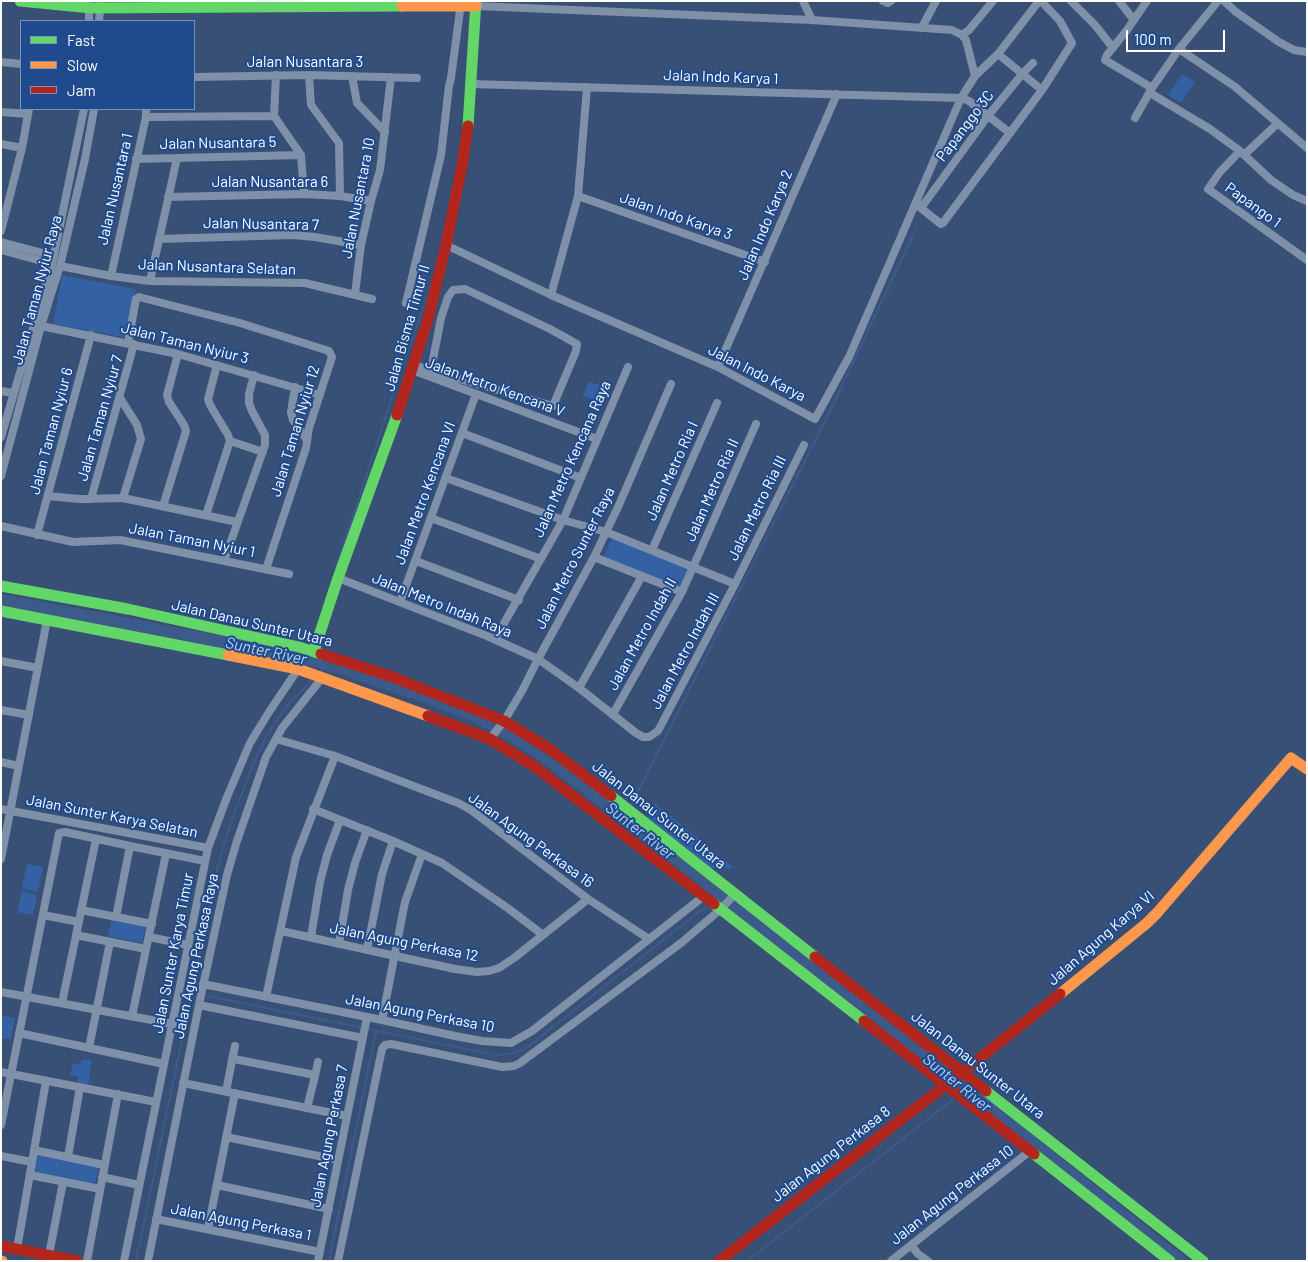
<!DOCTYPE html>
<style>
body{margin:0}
#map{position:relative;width:1308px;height:1262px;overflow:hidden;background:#385075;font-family:Barlow,sans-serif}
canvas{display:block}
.frame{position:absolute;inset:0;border:2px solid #fff;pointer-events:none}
.legend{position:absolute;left:20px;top:20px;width:175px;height:90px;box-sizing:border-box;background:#1f4b8e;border:1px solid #7993bb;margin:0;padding:6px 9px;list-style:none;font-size:15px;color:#fff}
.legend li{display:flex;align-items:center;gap:10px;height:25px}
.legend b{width:25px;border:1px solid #7993bb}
.scale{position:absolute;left:1126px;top:30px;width:99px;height:22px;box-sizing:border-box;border:2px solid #fff;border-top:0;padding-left:6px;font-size:15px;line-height:18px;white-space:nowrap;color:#fff;-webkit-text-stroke:4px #1f4b8e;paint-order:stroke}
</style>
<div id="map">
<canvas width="1308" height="1262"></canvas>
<div class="frame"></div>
<ul class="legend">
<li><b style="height:6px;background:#63d668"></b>Fast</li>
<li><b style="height:6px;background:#ff974d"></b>Slow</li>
<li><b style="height:6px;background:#b3261e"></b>Jam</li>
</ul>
<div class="scale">100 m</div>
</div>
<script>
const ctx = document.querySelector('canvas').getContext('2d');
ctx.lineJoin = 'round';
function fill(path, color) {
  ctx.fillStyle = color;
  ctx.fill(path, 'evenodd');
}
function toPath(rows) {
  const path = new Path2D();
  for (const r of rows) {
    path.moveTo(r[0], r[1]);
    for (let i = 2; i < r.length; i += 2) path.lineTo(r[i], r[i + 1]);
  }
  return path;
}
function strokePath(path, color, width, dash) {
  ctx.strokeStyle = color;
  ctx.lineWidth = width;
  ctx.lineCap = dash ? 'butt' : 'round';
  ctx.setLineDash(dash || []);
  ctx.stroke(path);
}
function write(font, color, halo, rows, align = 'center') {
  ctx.font = font + ' Barlow,sans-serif';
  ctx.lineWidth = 4;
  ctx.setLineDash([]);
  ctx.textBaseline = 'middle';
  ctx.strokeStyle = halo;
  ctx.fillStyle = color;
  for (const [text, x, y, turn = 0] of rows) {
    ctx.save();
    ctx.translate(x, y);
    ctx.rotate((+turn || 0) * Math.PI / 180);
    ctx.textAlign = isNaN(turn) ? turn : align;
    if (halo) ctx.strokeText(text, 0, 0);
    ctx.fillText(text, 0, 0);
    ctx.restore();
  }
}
fill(toPath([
 [1182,74,1195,82,1181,103,1168,95],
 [62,275,136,289,127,338,53,324],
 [589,381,610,390,604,404,583,396],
 [613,536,690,567,681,590,603,558],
 [655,803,734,868,709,868,647,819],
 [629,813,727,888,721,894,626,818],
 [27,864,43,867,38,892,22,888],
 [22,891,37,895,33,915,17,912],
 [112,919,146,926,142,943,108,936],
 [1,1016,15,1018,11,1039,1,1038],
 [82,1059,92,1061,88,1086,77,1084,78,1077,70,1075,73,1063,80,1065],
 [38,1153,99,1165,95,1185,34,1172]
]), '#3461a4');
strokePath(toPath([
 [335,571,397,382,427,298],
 [321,671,328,665],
 [630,807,830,411,917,227],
 [625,819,627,814],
 [714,900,721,894],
 [203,995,363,1028],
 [367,1029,496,1055,511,1054,520,1051,530,1045,709,904],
 [961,1093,966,1089],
 [136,1261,219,861,234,813,252,767,266,737,286,707,314,678],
 [329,1261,376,1031],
 [747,1261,956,1097]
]), '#3c5b8a', 2);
strokePath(toPath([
 [1,600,306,658,341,668,431,699,476,717,506,733,539,753,625,819,1011,1125,1180,1261]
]), '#3c5b8a', 12);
strokePath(toPath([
 [803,1,812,20],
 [883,1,888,3,891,1],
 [1041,1,1060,21,1072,43,1042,90],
 [1071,1,1095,25,1113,48],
 [1119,1,1134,20],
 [1147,1,1127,30,1107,55,1105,60,1152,88],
 [1224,1,1236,12,1279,42,1294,50,1307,52],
 [476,6,812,20,952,30,962,35,966,40,975,76],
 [89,21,89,1],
 [99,21,101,1],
 [922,27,936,1],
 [962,35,969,30,993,1],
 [1179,49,1234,86,1307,148],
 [1,62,21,64],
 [276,75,274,116,301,155,304,194],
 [309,75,311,105,339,143,340,196],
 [352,76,357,103,385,132],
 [194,77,309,75,417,78],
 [471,84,961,98,969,101,1010,133,1042,90,998,54],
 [1150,93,1210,129,1240,151,1271,180,1293,195,1307,201],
 [1,112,28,114],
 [146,117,274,116],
 [1135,118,1152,88,1179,49,1218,1],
 [1,144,22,148],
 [1240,151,1220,172,1208,189,1307,260],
 [1244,155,1278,123],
 [136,159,301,155],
 [578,196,765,262],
 [168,197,304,194,340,196,371,201],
 [917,205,941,224,943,223,1010,133],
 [921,208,988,116,1023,73,1033,63],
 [1,231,22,148,29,109],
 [159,239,293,235,315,237,361,245],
 [1,242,54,256],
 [446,245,551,295,718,367,815,419,849,357,961,98,975,76,998,54,1039,1],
 [1,250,52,264],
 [60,266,111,276,150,281,305,283,372,299],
 [111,276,146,117,146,109],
 [150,281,177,158],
 [355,294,361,245,371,201,380,170,391,77],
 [551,295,578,196,587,87],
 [406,303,441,155,449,86,451,78,461,3],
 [41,326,178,354,320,395],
 [128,343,136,299,139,297,240,323,329,351,332,357,309,428,306,448,266,569],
 [414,365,453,377,553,406,576,351,577,344,550,329,465,289,453,290,448,297,441,318,431,370],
 [718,367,837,94],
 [412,370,597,439],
 [295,387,291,412,293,420,307,440],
 [1,391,13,393],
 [120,398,137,425,141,439,123,498],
 [462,433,581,478],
 [1,437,52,264,84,109],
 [230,441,263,452],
 [1,476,41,326,60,266,85,159,94,109],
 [446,478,563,520,606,532,735,584],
 [48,496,80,499,123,498,237,522],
 [91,499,134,344],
 [163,506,186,431,184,425,169,402,167,395,178,354],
 [206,515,230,441,228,435,210,405,208,399,217,365],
 [431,518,541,559],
 [1,526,73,542,120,540,289,574],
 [37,535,91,335],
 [652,550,717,403],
 [594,557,682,592],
 [224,561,265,445,265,435,252,411,249,403,249,394,254,375],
 [416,561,519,600],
 [338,578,487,636,538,659,579,688,636,733,643,737,649,737,658,731,735,584,804,445],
 [400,602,476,394],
 [495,639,563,520,628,367],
 [1,661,38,668],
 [579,688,642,576],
 [1,710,29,715],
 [613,714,682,592,756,424],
 [276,739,335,756,458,803,471,810,588,899,649,939],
 [490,739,504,721,522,691,538,659,594,557,619,505,671,384],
 [1,762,19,766],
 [1,809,208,848],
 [313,809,393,841,442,863,509,909,543,935],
 [1,859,47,620],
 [81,910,152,924],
 [43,915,79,922],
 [116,917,130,846],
 [281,931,455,969,477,972,489,971,499,968,514,958,588,899],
 [76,935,146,949],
 [149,937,188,945],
 [311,937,320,882,327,855,340,820],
 [339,944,348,890,355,863,367,830],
 [367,950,382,874,393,841],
 [203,984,382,1020,455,1036,482,1041,511,1043,532,1031,704,896],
 [1,992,173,1024],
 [266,997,296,857,335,756],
 [62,1003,96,839],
 [199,1005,363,1038],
 [132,1016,166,854],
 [382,1020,405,902,422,854],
 [19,1033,164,1064],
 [89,1048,110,942],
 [232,1060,235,1046],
 [1,1072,156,1102],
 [315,1076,318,1062],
 [183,1083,347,1116],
 [226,1092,232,1060,234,1059,310,1074,315,1076,307,1108],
 [1,1125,59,833,65,832,130,846,205,861],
 [226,1137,338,1160],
 [34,1150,104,1165],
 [1,1156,32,1162],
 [68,1157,80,1087],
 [30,1175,100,1189],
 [102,1177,139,1185],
 [217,1185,329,1209],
 [156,1219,320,1252],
 [208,1229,235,1093],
 [911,1245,918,1254,928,1261],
 [17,1249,46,1081],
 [49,1255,63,1182],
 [87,1261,118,1094],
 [124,1261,208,848,227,797,250,743,269,712,298,669],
 [148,1261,200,1000,227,875,236,844,266,757,282,728,322,678],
 [318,1261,367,1017],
 [338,1261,382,1049,385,1045,391,1044,502,1067,514,1066,520,1063,681,943,721,909,735,894],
 [891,1261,1030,1151]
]), '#7f91a8', 8);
strokePath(toPath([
 [20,1,91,8,402,6],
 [468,126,476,1],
 [1,586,128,609,299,647,321,654],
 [1,611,228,655],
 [314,651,338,578,397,415],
 [611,796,815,957],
 [714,904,864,1021],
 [986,1091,1203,1261],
 [1034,1154,1170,1261]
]), '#63d668', 11);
strokePath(toPath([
 [402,6,476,6],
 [228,655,298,669,428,716],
 [1060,994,1147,923,1157,913,1291,758,1307,769],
 [1,1261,2,1261]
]), '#ff974d', 11);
strokePath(toPath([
 [397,415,428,319,446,245,463,160,468,126],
 [321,654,390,676,504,721,551,750,611,796],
 [428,716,490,739,535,767,714,904],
 [815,957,986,1091],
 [864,1021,1034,1154],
 [1,1246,77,1261],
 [719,1261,974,1063,1060,994]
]), '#b3261e', 11);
write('15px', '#fff', '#1f4b8e', [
 ["Jalan Nusantara 3",305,62],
 ["Jalan Indo Karya 1",721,77,2],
 ["Papanggo 3C",965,126,-53],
 ["Jalan Nusantara 5",218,143,-1],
 ["Jalan Nusantara 6",270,182],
 ["Jalan Nusantara 1",115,189,-77],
 ["Jalan Nusantara 10",358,198,-79],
 ["Papango 1",1253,205,36],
 ["Jalan Indo Karya 3",676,216,19],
 ["Jalan Nusantara 7",261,224,1],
 ["Jalan Indo Karya 2",765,225,-67],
 ["Jalan Nusantara Selatan",217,267,2],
 ["Jalan Taman Nyiur Raya",37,290,-75],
 ["Jalan Bisma Timur II",407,328,-74],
 ["Jalan Taman Nyiur 3",185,343,14],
 ["Jalan Indo Karya",757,373,27],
 ["Jalan Metro Kencana V",495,387,20],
 ["Jalan Taman Nyiur 7",100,418,-74],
 ["Jalan Taman Nyiur 6",51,431,-75],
 ["Jalan Taman Nyiur 12",295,431,-73],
 ["Jalan Metro Kencana Raya",572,459,-66],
 ["Jalan Metro Ria I",672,471,-66],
 ["Jalan Metro Ria II",712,490,-66],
 ["Jalan Metro Kencana VI",425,493,-70],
 ["Jalan Metro Ria III",757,508,-64],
 ["Jalan Taman Nyiur 1",192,540,11],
 ["Jalan Metro Sunter Raya",575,558,-63],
 ["Jalan Metro Indah Raya",442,605,22],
 ["Jalan Danau Sunter Utara",252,623,13],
 ["Jalan Metro Indah II",642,634,-61],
 ["Jalan Metro Indah III",685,651,-62],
 ["Jalan Danau Sunter Utara",659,815,38],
 ["Jalan Sunter Karya Selatan",112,816,11],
 ["Jalan Agung Perkasa 16",531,840,36],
 ["Jalan Agung Karya VI",1101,938,-41],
 ["Jalan Agung Perkasa 12",404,942,11],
 ["Jalan Sunter Karya Timur",173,953,-79],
 ["Jalan Agung Perkasa Raya",196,956,-78],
 ["Jalan Agung Perkasa 10",420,1013,11],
 ["Jalan Danau Sunter Utara",978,1065,38],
 ["Jalan Agung Perkasa 7",329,1136,-79],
 ["Jalan Agung Perkasa 8",831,1154,-38],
 ["Jalan Agung Perkasa 10",952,1195,-38],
 ["Jalan Agung Perkasa 1",241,1222,11]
]);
write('italic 16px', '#b9d1f3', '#1f4b8e', [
 ["Sunter River",266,651,12],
 ["Sunter River",640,831,38],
 ["Sunter River",957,1083,39]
]);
</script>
